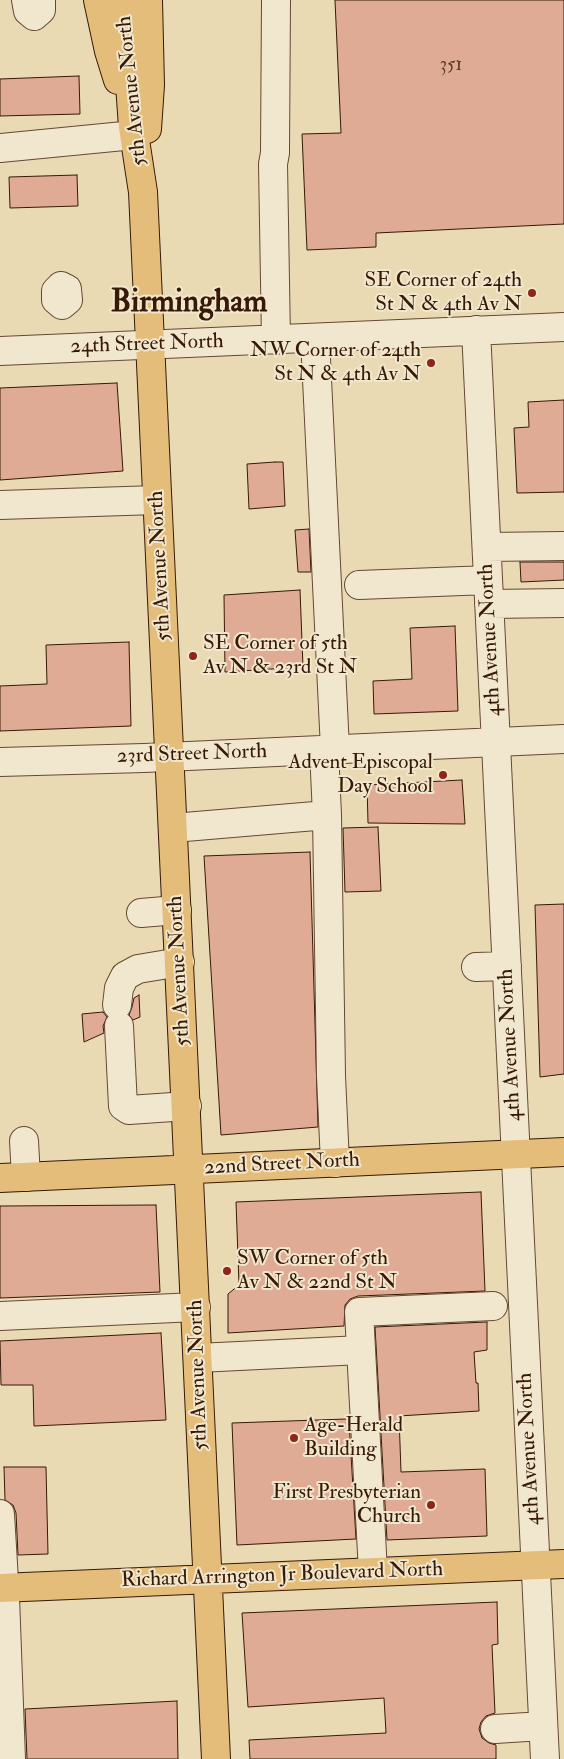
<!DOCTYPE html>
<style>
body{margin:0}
canvas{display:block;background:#e9dab4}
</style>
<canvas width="564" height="1759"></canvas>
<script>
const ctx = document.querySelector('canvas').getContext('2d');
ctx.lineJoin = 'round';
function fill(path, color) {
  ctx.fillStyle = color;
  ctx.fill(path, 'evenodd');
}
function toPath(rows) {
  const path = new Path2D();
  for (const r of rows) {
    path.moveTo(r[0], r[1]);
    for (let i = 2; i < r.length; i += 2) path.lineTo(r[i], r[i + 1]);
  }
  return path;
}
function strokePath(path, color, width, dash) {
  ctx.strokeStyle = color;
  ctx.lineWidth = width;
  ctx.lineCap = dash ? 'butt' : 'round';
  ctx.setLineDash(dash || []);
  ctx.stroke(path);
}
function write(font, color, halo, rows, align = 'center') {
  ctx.font = font + ' "IM FELL Double Pica",serif';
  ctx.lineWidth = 4;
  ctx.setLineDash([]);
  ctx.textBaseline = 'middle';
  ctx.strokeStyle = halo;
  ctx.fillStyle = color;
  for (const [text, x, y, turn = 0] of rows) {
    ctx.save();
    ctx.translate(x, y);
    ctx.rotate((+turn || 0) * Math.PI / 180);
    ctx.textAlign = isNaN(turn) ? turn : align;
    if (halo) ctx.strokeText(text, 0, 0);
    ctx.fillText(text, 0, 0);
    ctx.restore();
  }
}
const building = toPath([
 [335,0,564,0,564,224,376,233,376,247,307,250,302,134,341,133,335,0],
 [79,76,80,114,0,116,0,79,79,76],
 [77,175,78,206,10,208,9,177,77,175],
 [117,383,123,471,0,480,0,388,117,383],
 [564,400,564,492,517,493,514,428,529,427,528,402,564,400],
 [275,462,283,462,285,506,249,509,247,464,275,462],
 [309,529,311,572,298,572,295,530,309,529],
 [520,562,564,562,564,580,521,582,520,562],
 [300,590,303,667,225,672,224,595,300,590],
 [455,626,458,711,374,714,373,681,412,679,410,628,455,626],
 [129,642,131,726,0,731,0,686,47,684,46,645,129,642],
 [462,780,465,824,368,823,367,785,462,780],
 [378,827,381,891,345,892,343,828,378,827],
 [310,852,318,1127,221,1135,204,856,310,852],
 [564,904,564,1074,540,1077,535,905,564,904],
 [139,995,140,1017,133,1020,129,1015,132,1007,134,998,139,995],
 [103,1012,107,1017,103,1026,104,1033,84,1042,82,1014,103,1012],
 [481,1192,485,1291,358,1296,350,1299,345,1305,344,1326,228,1333,228,1294,239,1285,236,1202,481,1192],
 [156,1205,160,1292,0,1298,0,1206,156,1205],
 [487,1322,487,1350,474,1352,476,1383,478,1383,479,1411,399,1416,401,1472,485,1469,487,1536,387,1540,375,1327,487,1322],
 [161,1333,166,1420,34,1426,33,1385,1,1385,0,1341,161,1333],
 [346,1419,349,1421,356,1539,237,1545,232,1423,346,1419],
 [4,1467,46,1467,48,1554,18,1555,16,1513,13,1505,5,1500,4,1467],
 [497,1602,498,1644,492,1645,495,1713,486,1716,481,1722,479,1729,482,1738,489,1743,496,1745,496,1759,250,1759,249,1740,386,1733,384,1698,248,1707,242,1613,497,1602],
 [177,1701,178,1759,27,1759,25,1709,177,1701]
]);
fill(building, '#e0ab95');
strokePath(building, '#371906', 1);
const minor = toPath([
 [26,0,28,11,34,16,41,10,41,0],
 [0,148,134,135],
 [61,286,67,289,68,300,62,305,56,300,56,291,61,286],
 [476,330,545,1759],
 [315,338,335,749],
 [276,340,273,164,275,153,276,0],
 [0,351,564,327],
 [0,505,157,500],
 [487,547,564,546],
 [359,585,488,580],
 [489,604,564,603],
 [324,750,327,815],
 [0,762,144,758,564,739],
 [173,828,327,815,331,1076,335,1163],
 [141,913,177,910],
 [476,967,507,966],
 [117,1005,119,988,125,976,138,969,180,962],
 [119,1026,123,1106,129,1110,187,1106],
 [24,1141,26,1177],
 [0,1316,196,1307],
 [198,1358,361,1350],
 [0,1514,5,1597,11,1759],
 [373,1572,359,1312,493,1306],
 [495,1729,543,1726]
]);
const major = toPath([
 [98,0,109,51,118,80],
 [124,0,133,127,143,192,216,1759],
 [147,129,150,85,148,0],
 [0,1178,564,1152],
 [0,1588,564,1564]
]);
strokePath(minor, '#644932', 30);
strokePath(major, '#371906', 30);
strokePath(minor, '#f1e7ce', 28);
strokePath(major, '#e4bd7a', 28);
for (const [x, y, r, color] of [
 [532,293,5,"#8f2418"],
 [431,363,5,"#8f2418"],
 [193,656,5,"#8f2418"],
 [443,775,5,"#8f2418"],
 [227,1271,5,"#8f2418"],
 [294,1438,5,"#8f2418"],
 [431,1505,5,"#8f2418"]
]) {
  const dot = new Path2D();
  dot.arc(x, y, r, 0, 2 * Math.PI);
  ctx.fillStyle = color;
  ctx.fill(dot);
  strokePath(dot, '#f1e7ce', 2);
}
write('19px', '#613e2a', null, [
 ["351",451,66]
]);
write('21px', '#371906', '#f1e7ce', [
 ["5th Avenue North",133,91,-96],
 ["24th Street North",147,345,-2],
 ["5th Avenue North",161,566,-93],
 ["4th Avenue North",491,640,-93],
 ["23rd Street North",192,755,-2],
 ["5th Avenue North",180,971,-93],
 ["4th Avenue North",511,1045,-93],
 ["22nd Street North",282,1165,-3],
 ["5th Avenue North",199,1375,-92],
 ["4th Avenue North",530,1449,-93],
 ["Richard Arrington Jr Boulevard North",282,1576,-2]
]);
write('21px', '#371906', '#f1e7ce', [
 ["SE Corner of 24th",522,281],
 ["St N & 4th Av N",522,305],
 ["NW Corner of 24th",421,351],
 ["St N & 4th Av N",421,375],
 ["SE Corner of 5th",203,644,"left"],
 ["Av N & 23rd St N",203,668,"left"],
 ["Advent Episcopal",433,763],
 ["Day School",433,787],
 ["SW Corner of 5th",237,1259,"left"],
 ["Av N & 22nd St N",237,1283,"left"],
 ["Age-Herald",304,1426,"left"],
 ["Building",304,1450,"left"],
 ["First Presbyterian",421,1493],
 ["Church",421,1517]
], 'right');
write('bold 31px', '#371906', '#f1e7ce', [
 ["Birmingham",189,304]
]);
</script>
